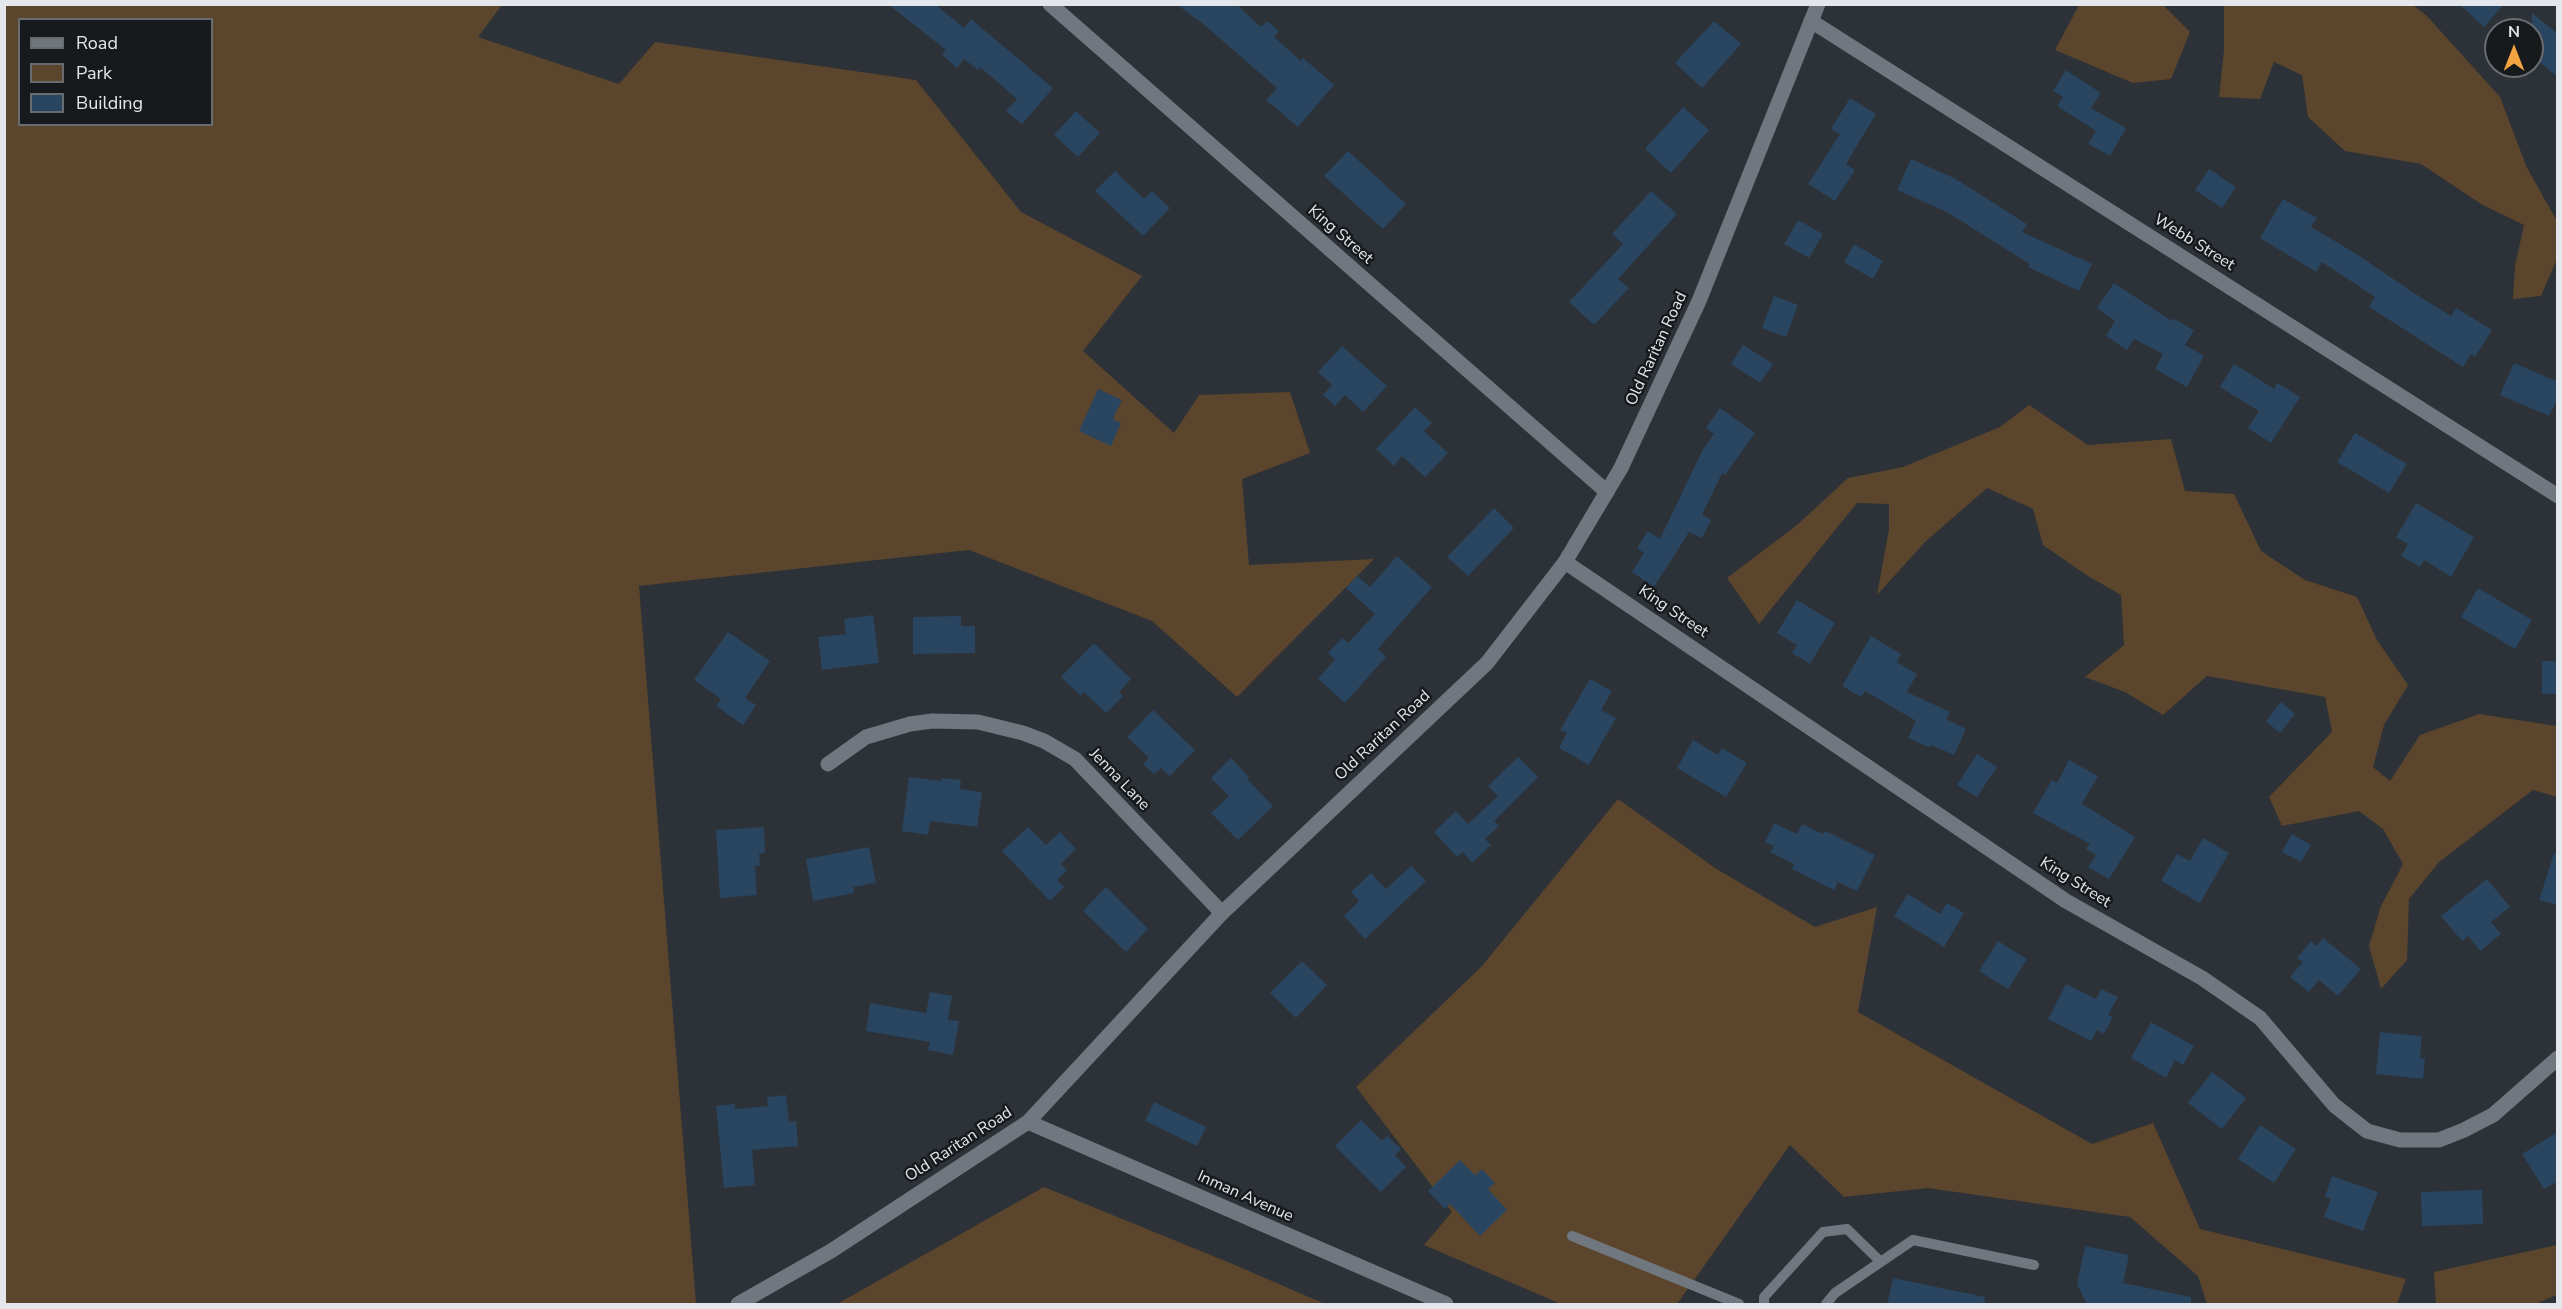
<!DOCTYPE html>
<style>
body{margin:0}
#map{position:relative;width:2562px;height:1309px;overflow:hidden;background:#2c3238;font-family:"Nunito Sans",sans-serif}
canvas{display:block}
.frame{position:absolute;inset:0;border:6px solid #e3e7eb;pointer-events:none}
.legend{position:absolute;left:18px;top:18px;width:195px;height:108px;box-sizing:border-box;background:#171a1c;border:2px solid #696c6f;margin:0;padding:8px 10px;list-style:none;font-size:18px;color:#e3e7eb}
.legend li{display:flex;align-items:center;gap:12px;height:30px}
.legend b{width:30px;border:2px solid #696c6f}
.north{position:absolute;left:2484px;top:18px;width:60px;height:60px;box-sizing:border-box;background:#171a1c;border:2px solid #696c6f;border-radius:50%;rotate:0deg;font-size:16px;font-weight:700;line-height:24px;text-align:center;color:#e3e7eb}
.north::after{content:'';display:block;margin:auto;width:21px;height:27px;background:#f3a442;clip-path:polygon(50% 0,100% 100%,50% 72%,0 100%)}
</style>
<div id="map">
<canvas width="2562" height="1309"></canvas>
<div class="frame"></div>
<ul class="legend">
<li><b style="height:8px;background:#70777e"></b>Road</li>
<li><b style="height:16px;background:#5b452c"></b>Park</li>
<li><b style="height:16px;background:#2a455f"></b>Building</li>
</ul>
<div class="north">N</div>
</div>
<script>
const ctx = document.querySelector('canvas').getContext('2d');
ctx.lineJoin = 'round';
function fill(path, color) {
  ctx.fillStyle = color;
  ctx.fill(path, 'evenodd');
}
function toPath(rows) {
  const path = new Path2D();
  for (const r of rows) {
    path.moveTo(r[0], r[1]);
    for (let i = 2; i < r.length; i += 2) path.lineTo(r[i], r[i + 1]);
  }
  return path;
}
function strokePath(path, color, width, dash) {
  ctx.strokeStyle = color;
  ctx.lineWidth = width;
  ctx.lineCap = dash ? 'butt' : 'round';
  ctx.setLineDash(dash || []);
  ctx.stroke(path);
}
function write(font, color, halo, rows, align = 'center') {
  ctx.font = font + ' "Nunito Sans",sans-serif';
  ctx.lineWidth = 5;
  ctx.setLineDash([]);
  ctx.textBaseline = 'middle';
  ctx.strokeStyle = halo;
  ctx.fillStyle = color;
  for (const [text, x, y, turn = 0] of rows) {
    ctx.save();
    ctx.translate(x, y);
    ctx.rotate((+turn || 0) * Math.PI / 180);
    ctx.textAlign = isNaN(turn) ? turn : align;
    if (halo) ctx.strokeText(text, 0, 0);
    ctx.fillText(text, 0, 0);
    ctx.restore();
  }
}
fill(toPath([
 [5,5,502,5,478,37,619,84,655,42,916,80,1021,212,1142,276,1083,351,1174,433,1199,395,1290,392,1310,453,1242,479,1249,565,1374,559,1237,697,1152,621,969,550,639,586,696,1304,5,1304],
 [20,20,212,20,212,124,20,124],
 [2079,5,2163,5,2190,32,2171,79,2133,83,2055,50],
 [2224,5,2413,5,2427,16,2500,97,2527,168,2557,221,2557,259,2541,296,2513,299,2515,266,2524,225,2481,204,2421,164,2345,151,2308,117,2302,75,2274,62,2260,99,2219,97,2224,50],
 [2029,405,2088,445,2171,439,2185,491,2234,494,2261,551,2305,580,2357,597,2377,640,2408,685,2384,725,2373,767,2390,781,2420,735,2479,714,2557,726,2557,797,2533,790,2439,862,2409,899,2407,960,2381,989,2369,946,2381,906,2403,864,2383,829,2359,811,2282,826,2269,797,2332,732,2325,697,2207,676,2163,715,2125,692,2085,677,2124,645,2121,595,2088,576,2043,545,2033,509,1987,488,1925,542,1877,595,1889,529,1889,504,1857,503,1759,624,1727,578,1797,525,1848,478,1903,467,2000,427],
 [1618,799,1715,868,1815,927,1877,907,1858,1012,2092,1144,2153,1123,2200,1229,2406,1279,2397,1304,2207,1304,2198,1276,2130,1217,1928,1188,1844,1197,1790,1145,1677,1304,1561,1304,1424,1245,1452,1212,1356,1087,1482,966],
 [1044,1187,1235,1265,1325,1304,837,1304],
 [2557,1245,2557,1295,2535,1304,2436,1304,2434,1272]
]), '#5b452c');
fill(toPath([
 [888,4,935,4,964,28,971,19,1053,88,1022,124,1006,111,1017,99,980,67,978,70,964,59,957,68,942,55,946,50],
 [1176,4,1236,4,1261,27,1267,21,1279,31,1274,37,1301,61,1303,58,1334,85,1298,127,1266,100,1277,88,1202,23],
 [2459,4,2504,4,2484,27],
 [2532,13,2558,34,2558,77,2532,56],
 [1714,21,1741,44,1702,88,1675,63],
 [2066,70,2101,93,2091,108,2126,128,2110,156,2088,144,2096,131,2057,106,2063,97,2053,91],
 [1850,98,1876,114,1846,164,1855,170,1835,201,1808,184,1840,134,1831,129],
 [1683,107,1709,130,1671,173,1645,149],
 [1076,111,1100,133,1078,157,1054,135],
 [1348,151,1406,204,1383,229,1324,176],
 [1911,159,1954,178,2027,224,2022,232,2092,264,2079,291,2028,267,2030,264,1947,212,1897,190],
 [2209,169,2236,187,2222,208,2195,190],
 [1115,171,1144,199,1152,191,1170,208,1143,236,1095,191],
 [1651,191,1677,214,1618,279,1629,288,1594,325,1569,302,1623,244,1612,234],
 [2283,199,2317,218,2311,227,2355,253,2411,291,2451,316,2456,308,2492,330,2475,357,2471,354,2463,367,2369,307,2375,297,2322,262,2316,272,2260,238],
 [1798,220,1823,234,1809,258,1784,244],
 [1854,244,1883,261,1873,279,1844,262],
 [2114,283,2172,321,2174,319,2194,330,2185,345,2204,356,2187,387,2155,369,2163,354,2134,339,2127,350,2106,336,2115,321,2097,308],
 [1774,296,1798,305,1786,337,1762,328],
 [1743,345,1773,364,1760,383,1731,364],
 [1342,346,1387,386,1363,412,1345,395,1335,406,1323,395,1332,385,1318,372],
 [2514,363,2558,382,2558,398,2549,416,2500,395],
 [2234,364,2274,389,2277,383,2300,397,2271,443,2248,428,2259,411,2220,387],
 [1098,389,1122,400,1113,419,1121,423,1111,446,1079,431],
 [1415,407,1432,423,1424,431,1448,453,1425,477,1402,456,1394,466,1376,449],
 [1720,408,1755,433,1725,475,1722,473,1702,515,1711,520,1702,538,1689,532,1654,587,1632,572,1644,553,1637,548,1648,531,1660,539,1702,451,1714,434,1706,428],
 [2355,433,2407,464,2389,493,2337,462],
 [2416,503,2474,537,2451,577,2424,560,2420,567,2401,556,2408,544,2396,537],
 [1494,508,1514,528,1468,576,1447,557],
 [1397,556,1432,587,1378,649,1386,657,1345,703,1318,679,1335,659,1328,653,1342,638,1348,643,1375,614,1346,588,1357,576,1370,587],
 [2478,588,2532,620,2515,649,2461,617],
 [1797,600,1835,623,1810,664,1792,653,1797,645,1777,633],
 [873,615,879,663,822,670,818,637,846,634,844,619],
 [961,616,961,626,975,626,975,653,913,654,913,617],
 [728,632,770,661,745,698,756,705,743,725,716,706,721,699,694,680],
 [1871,636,1901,654,1897,662,1917,674,1907,692,1950,712,1946,719,1966,729,1954,755,1931,745,1930,748,1908,738,1916,721,1865,691,1861,697,1842,686],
 [1094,643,1131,679,1119,692,1123,696,1106,713,1084,692,1081,696,1061,677],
 [2542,661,2558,661,2558,694,2542,694],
 [1590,679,1612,691,1601,710,1616,718,1589,765,1559,748,1567,733,1560,730],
 [2281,702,2295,714,2280,733,2266,721],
 [1153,710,1195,750,1170,776,1161,768,1154,774,1143,764,1149,758,1127,737],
 [1693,740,1718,755,1722,748,1747,763,1726,797,1677,768],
 [1977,754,1997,767,1977,797,1957,785],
 [1518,757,1538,777,1494,821,1499,826,1485,839,1491,845,1472,863,1463,852,1457,857,1434,832,1456,811,1468,824,1498,796,1488,786],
 [1231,758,1249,777,1247,779,1273,806,1238,840,1211,813,1229,796,1211,778],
 [2069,760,2098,776,2082,804,2135,837,2109,879,2088,867,2096,855,2086,849,2090,844,2033,813,2052,780,2057,783],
 [909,777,942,781,942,778,961,780,960,789,982,792,977,827,930,821,928,835,902,831],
 [1774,823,1797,834,1802,824,1823,834,1825,831,1875,855,1857,891,1838,882,1834,890,1792,869,1794,864,1770,852,1774,846,1765,842],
 [764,827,765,853,759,854,760,866,755,866,757,895,720,898,716,830],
 [1028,827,1046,845,1060,832,1076,849,1061,864,1067,870,1057,880,1064,887,1050,901,1002,851],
 [2292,834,2311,845,2301,862,2282,852],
 [2203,838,2229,853,2200,903,2161,881,2177,854,2190,861],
 [869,847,876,883,853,887,854,893,813,901,806,859],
 [2554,853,2558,854,2558,905,2539,900],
 [1411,866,1426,881,1365,939,1344,916,1359,901,1351,892,1371,873,1386,889],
 [2487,879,2510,907,2491,922,2501,934,2480,951,2468,936,2462,941,2441,916],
 [1106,887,1148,929,1126,952,1083,911],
 [1908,894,1940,914,1947,903,1964,913,1944,947,1894,916],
 [2323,938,2361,969,2338,996,2319,980,2309,992,2290,977,2303,962,2297,958,2311,941,2317,946],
 [1998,941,2027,959,2008,989,1979,971],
 [1302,961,1327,985,1296,1018,1270,993],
 [2066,984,2096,999,2101,989,2118,997,2108,1015,2113,1017,2104,1034,2097,1030,2091,1041,2048,1019],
 [930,992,952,996,948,1020,959,1021,953,1055,928,1050,930,1042,866,1031,870,1003,926,1013],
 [2151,1022,2194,1046,2183,1065,2175,1060,2166,1078,2131,1058],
 [2380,1032,2422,1036,2420,1058,2425,1059,2423,1079,2376,1074],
 [2212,1072,2246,1098,2222,1129,2188,1103],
 [786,1095,789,1122,796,1121,798,1146,752,1150,755,1185,724,1188,716,1106,735,1104,735,1109,768,1106,767,1097],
 [1154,1102,1206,1127,1197,1146,1145,1121],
 [1361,1120,1382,1141,1387,1136,1401,1149,1395,1155,1406,1167,1381,1192,1335,1146],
 [2260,1125,2296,1149,2274,1183,2238,1159],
 [2558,1132,2558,1181,2544,1189,2522,1154],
 [1460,1160,1475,1175,1482,1169,1495,1183,1488,1189,1507,1210,1480,1236,1450,1204,1445,1209,1428,1191],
 [2332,1176,2378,1192,2363,1231,2324,1217,2331,1199,2325,1197],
 [2482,1190,2483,1224,2422,1226,2421,1192],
 [2085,1246,2129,1255,2123,1283,2191,1297,2191,1305,2087,1305,2077,1284],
 [1893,1278,1985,1297,1984,1305,1887,1305]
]), '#2a455f');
strokePath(toPath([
 [1572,1236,1739,1304],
 [1764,1304,1764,1297,1823,1232,1847,1229,1881,1262],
 [1826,1304,1835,1293,1913,1240,2034,1265]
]), '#70777e', 10);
strokePath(toPath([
 [1050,4,1607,492],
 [1811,21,2558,496],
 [1565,562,2066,901,2202,978,2260,1018,2334,1105,2367,1131,2400,1140,2439,1140,2464,1130,2493,1115,2558,1058],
 [828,764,866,737,910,724,932,721,978,722,1023,733,1044,741,1075,759,1222,913]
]), '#70777e', 15);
strokePath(toPath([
 [1028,1122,1446,1304],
 [738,1304,831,1251,1028,1122,1222,913,1487,663,1565,562,1621,468,1699,301,1818,4]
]), '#70777e', 15);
write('16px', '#e3e7eb', '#171a1c', [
 ["King Street",1340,235,41],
 ["Webb Street",2194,243,32],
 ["Old Raritan Road",1657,349,-65],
 ["King Street",1673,612,34],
 ["Old Raritan Road",1383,736,-43],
 ["Jenna Lane",1119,780,46],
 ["King Street",2075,883,32],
 ["Old Raritan Road",959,1145,-33],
 ["Inman Avenue",1245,1197,24]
]);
</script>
